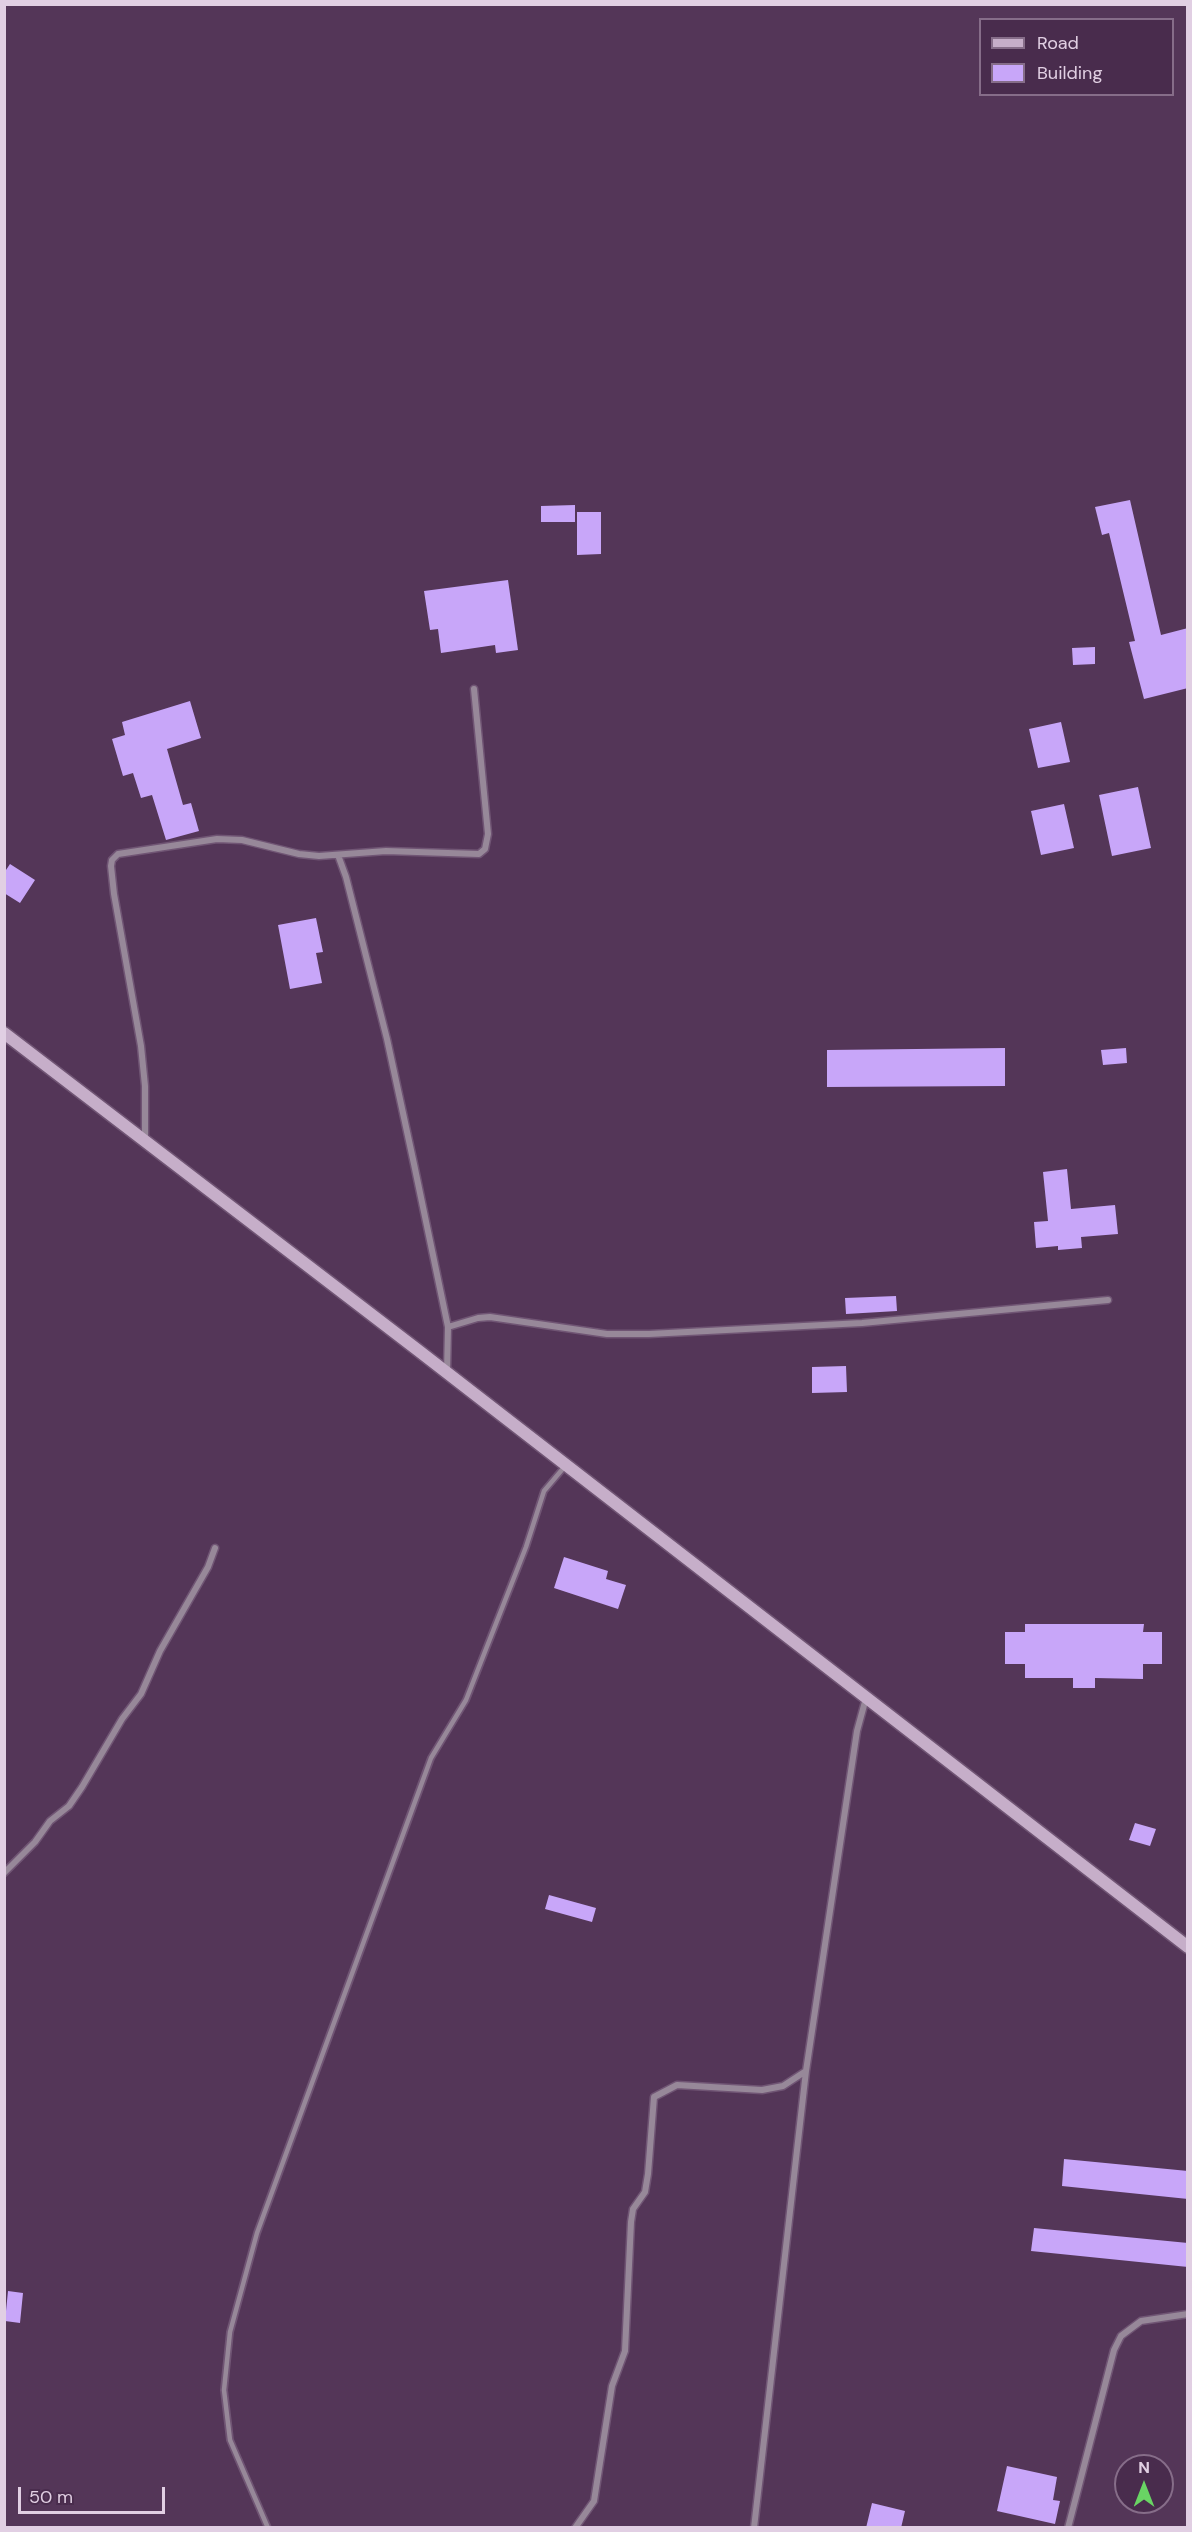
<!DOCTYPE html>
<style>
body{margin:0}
#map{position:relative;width:1192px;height:2532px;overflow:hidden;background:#543658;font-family:"DM Sans",sans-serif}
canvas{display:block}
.frame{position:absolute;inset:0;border:6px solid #e1cfe3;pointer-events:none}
.legend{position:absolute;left:979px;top:18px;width:195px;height:78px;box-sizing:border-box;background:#492c4d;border:2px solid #866d89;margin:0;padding:8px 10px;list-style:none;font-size:18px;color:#e1cfe3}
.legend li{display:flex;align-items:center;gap:12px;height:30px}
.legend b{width:30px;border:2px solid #866d89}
.north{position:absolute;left:1114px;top:2454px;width:60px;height:60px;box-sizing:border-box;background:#492c4d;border:2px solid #866d89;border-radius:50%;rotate:0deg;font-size:16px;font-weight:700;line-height:24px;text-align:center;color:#e1cfe3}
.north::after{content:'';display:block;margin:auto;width:21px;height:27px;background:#69d464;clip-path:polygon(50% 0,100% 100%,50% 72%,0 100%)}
.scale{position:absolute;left:18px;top:2487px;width:147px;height:27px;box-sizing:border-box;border:3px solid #e1cfe3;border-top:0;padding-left:8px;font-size:18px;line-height:21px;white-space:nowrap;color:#e1cfe3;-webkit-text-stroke:4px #492c4d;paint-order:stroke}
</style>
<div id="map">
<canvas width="1192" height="2532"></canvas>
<div class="frame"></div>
<ul class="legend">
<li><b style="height:8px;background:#c6aec9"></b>Road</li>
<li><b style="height:16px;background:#c8a6f9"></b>Building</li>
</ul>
<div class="north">N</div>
<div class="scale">50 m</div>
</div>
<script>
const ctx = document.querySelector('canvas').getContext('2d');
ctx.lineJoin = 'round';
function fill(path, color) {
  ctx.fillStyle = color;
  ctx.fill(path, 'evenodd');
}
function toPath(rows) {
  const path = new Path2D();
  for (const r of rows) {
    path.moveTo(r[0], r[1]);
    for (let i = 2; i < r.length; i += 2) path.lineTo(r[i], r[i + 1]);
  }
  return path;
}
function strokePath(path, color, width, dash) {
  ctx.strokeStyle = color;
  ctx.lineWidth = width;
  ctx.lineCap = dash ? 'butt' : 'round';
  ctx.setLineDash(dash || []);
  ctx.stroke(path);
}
fill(toPath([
 [1130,500,1161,635,1188,628,1188,688,1144,699,1129,642,1135,641,1109,533,1102,535,1095,507],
 [575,505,575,522,541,522,541,506],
 [577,512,601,512,601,554,577,555],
 [508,580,518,650,496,653,495,645,441,653,438,629,430,630,424,591],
 [1095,647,1095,664,1073,665,1072,648],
 [190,701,201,738,167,749,183,805,191,803,199,831,166,840,152,795,141,798,133,773,123,776,112,739,125,735,122,722],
 [1061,722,1070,762,1038,768,1029,729],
 [1138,787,1151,848,1112,856,1099,795],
 [1064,804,1074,848,1041,855,1031,811],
 [10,864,35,880,20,903,4,893,4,873],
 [316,918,323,952,316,953,322,983,290,989,278,925],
 [1005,1048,1005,1086,827,1087,827,1050],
 [1126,1048,1127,1063,1103,1065,1101,1050],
 [1067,1169,1071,1209,1115,1205,1118,1234,1081,1237,1082,1248,1058,1250,1058,1246,1036,1248,1034,1222,1048,1221,1043,1172],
 [896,1296,897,1311,846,1314,845,1298],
 [846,1366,847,1392,812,1393,812,1367],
 [564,1557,608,1571,606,1579,626,1585,618,1609,554,1588],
 [1025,1624,1144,1624,1143,1632,1162,1632,1162,1664,1143,1664,1143,1679,1095,1678,1095,1688,1073,1688,1073,1678,1025,1678,1025,1664,1005,1664,1005,1632,1025,1632],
 [1135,1823,1156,1829,1150,1846,1129,1840],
 [549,1895,596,1908,592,1922,545,1909],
 [1064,2159,1188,2171,1188,2199,1062,2186],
 [1034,2228,1188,2243,1188,2267,1031,2251],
 [8,2291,23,2293,20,2323,5,2321],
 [1007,2466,1057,2477,1053,2500,1060,2501,1055,2524,997,2511],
 [872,2503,905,2511,901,2528,866,2528]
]), '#c8a6f9');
const lane = toPath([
 [268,2528,230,2440,224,2390,230,2332,257,2233,431,1758,466,1700,526,1547,544,1491,566,1465]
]);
const street = toPath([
 [338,855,346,877,387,1039,414,1164,448,1327,447,1372],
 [145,1140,145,1086,141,1046,114,894,111,866,112,860,118,854,217,839,242,840,299,854,319,856,386,851,479,854,485,849,488,834,474,689],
 [448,1327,478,1318,490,1317,607,1334,649,1334,862,1323,1108,1300],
 [4,1873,35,1842,50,1821,69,1806,82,1787,122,1719,141,1694,160,1651,208,1567,215,1548],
 [575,2528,594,2501,612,2386,625,2351,631,2222,633,2209,645,2192,648,2174,654,2097,677,2085,762,2090,783,2086,806,2071,857,1731,866,1698],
 [754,2528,806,2071],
 [1068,2528,1114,2350,1121,2336,1141,2321,1188,2314]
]);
const secondary = toPath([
 [4,1033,419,1351,1188,1947]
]);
strokePath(lane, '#705574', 8);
strokePath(street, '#705574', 9);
strokePath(secondary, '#705574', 15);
strokePath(lane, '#978899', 4.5);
strokePath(street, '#978899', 6);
strokePath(secondary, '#c6aec9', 12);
</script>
